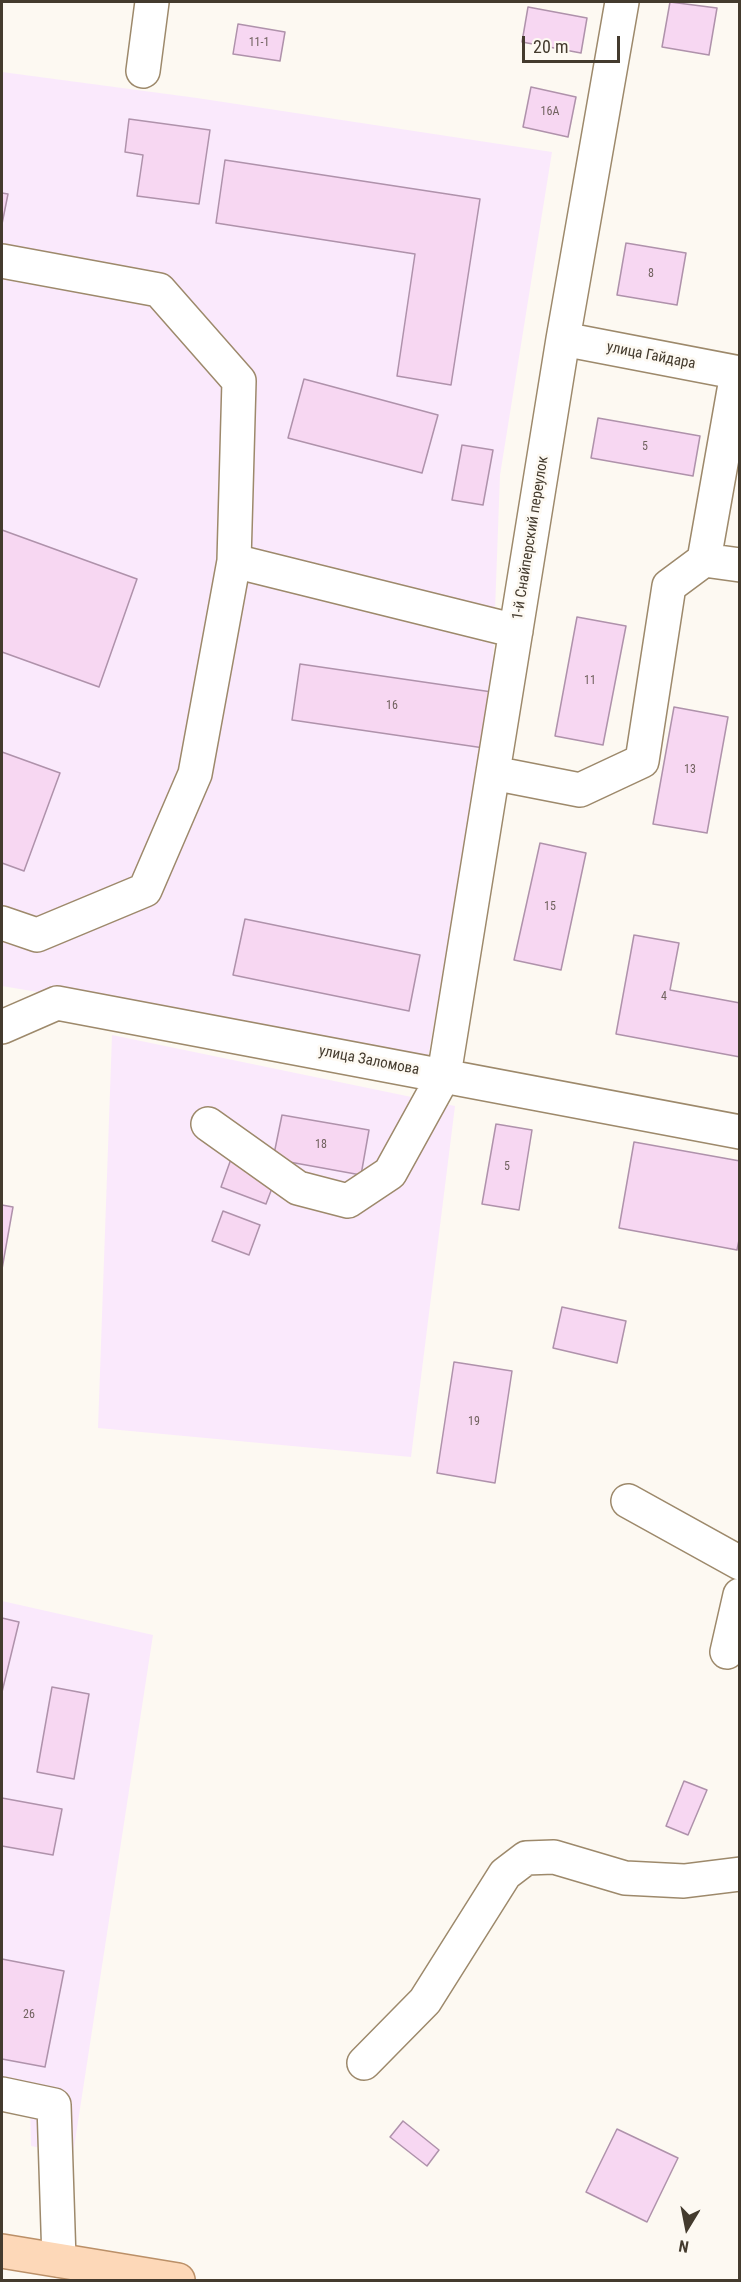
<!DOCTYPE html>
<meta charset="utf-8">
<style>
body{margin:0}
#map{position:relative;width:741px;height:2282px;overflow:hidden;background:#fdf9f2;font-family:"Roboto Condensed",sans-serif}
canvas{display:block}
.frame{position:absolute;inset:0;border:3px solid #443b2e;pointer-events:none}
.north{position:absolute;left:657px;top:2198px;width:60px;height:60px;-webkit-text-stroke:4px #fdf9f2;paint-order:stroke;rotate:190deg;font-size:16px;font-weight:700;line-height:24px;text-align:center;color:#443b2e}
.north::after{content:'';display:block;margin:auto;width:21px;height:27px;background:#443b2e;clip-path:polygon(50% 0,100% 100%,50% 72%,0 100%)}
.scale{position:absolute;left:522px;top:36px;width:98px;height:27px;box-sizing:border-box;border:3px solid #443b2e;border-top:0;padding-left:8px;font-size:18px;line-height:21px;white-space:nowrap;color:#443b2e;-webkit-text-stroke:4px #fdf9f2;paint-order:stroke}
</style>
<div id="map">
<canvas width="741" height="2282"></canvas>
<div class="frame"></div>
<div class="north">N</div>
<div class="scale">20 m</div>
</div>
<script>
const ctx = document.querySelector('canvas').getContext('2d');
ctx.lineJoin = 'round';
function fill(path, color) {
  ctx.fillStyle = color;
  ctx.fill(path, 'evenodd');
}
function toPath(rows) {
  const path = new Path2D();
  for (const r of rows) {
    path.moveTo(r[0], r[1]);
    for (let i = 2; i < r.length; i += 2) path.lineTo(r[i], r[i + 1]);
  }
  return path;
}
function strokePath(path, color, width, dash) {
  ctx.strokeStyle = color;
  ctx.lineWidth = width;
  ctx.lineCap = dash ? 'butt' : 'round';
  ctx.setLineDash(dash || []);
  ctx.stroke(path);
}
function write(font, color, halo, rows, align = 'center') {
  ctx.font = font + ' "Roboto Condensed",sans-serif';
  ctx.lineWidth = 5;
  ctx.setLineDash([]);
  ctx.textBaseline = 'middle';
  ctx.strokeStyle = halo;
  ctx.fillStyle = color;
  for (const [text, x, y, turn = 0] of rows) {
    ctx.save();
    ctx.translate(x, y);
    ctx.rotate((+turn || 0) * Math.PI / 180);
    ctx.textAlign = isNaN(turn) ? turn : align;
    if (halo) ctx.strokeText(text, 0, 0);
    ctx.fillText(text, 0, 0);
    ctx.restore();
  }
}
fill(toPath([
 [2,72,197,98,552,152,500,475,492,692,428,1058,2,986],
 [112,1035,455,1106,411,1457,98,1428],
 [2,1601,153,1635,73,2154,31,2146,30,2103,2,2098]
]), '#fae9fc');
const building = toPath([
 [670,2,717,8,709,55,662,47,670,2],
 [528,7,587,18,581,53,522,42,528,7],
 [238,24,285,32,280,61,233,54,238,24],
 [531,87,576,97,568,137,523,127,531,87],
 [129,119,210,130,199,204,137,196,143,155,125,152,129,119],
 [225,160,480,199,451,385,397,376,415,254,216,223,225,160],
 [2,193,8,194,2,224,2,193],
 [626,243,686,253,677,305,617,295,626,243],
 [304,379,438,415,422,473,288,438,304,379],
 [598,418,700,436,693,476,591,458,598,418],
 [462,445,493,450,483,505,452,500,462,445],
 [2,530,137,579,99,687,2,652,2,530],
 [577,617,626,626,603,745,555,736,577,617],
 [300,664,492,692,484,748,292,720,300,664],
 [674,707,728,717,707,833,653,824,674,707],
 [2,752,60,773,24,871,2,863,2,752],
 [540,843,586,853,561,970,514,960,540,843],
 [245,919,420,955,409,1011,233,975,245,919],
 [634,935,679,943,670,990,740,1003,740,1057,616,1034,634,935],
 [282,1115,369,1130,361,1175,273,1159,282,1115],
 [496,1124,532,1130,519,1210,482,1204,496,1124],
 [634,1142,740,1161,740,1235,737,1250,619,1228,634,1142],
 [231,1159,277,1175,266,1204,221,1187,231,1159],
 [2,1205,13,1207,2,1269,2,1205],
 [223,1211,260,1225,249,1255,212,1241,223,1211],
 [562,1307,626,1321,617,1363,553,1348,562,1307],
 [454,1362,512,1371,495,1483,437,1473,454,1362],
 [2,1618,19,1622,2,1692,2,1618],
 [52,1687,89,1694,74,1779,37,1772,52,1687],
 [684,1781,707,1790,688,1835,666,1826,684,1781],
 [2,1798,62,1809,53,1855,2,1846,2,1798],
 [2,1959,64,1971,45,2067,2,2059,2,1959],
 [403,2121,439,2150,427,2166,390,2137,403,2121],
 [617,2129,678,2158,647,2222,586,2192,617,2129]
]);
fill(building, '#f7d7f2');
strokePath(building, '#af92ab', 1.5);
const minor = toPath([
 [143,71,152,2],
 [2,261,159,290,239,381,234,561],
 [563,339,740,373],
 [704,560,740,565],
 [493,773,580,790,642,761,669,586,704,560,737,373],
 [2,923,37,935,145,890,195,774,234,561,516,631],
 [2,1027,57,1003,740,1132],
 [208,1124,298,1188,348,1201,390,1173,444,1075,563,339,622,2],
 [628,1501,740,1563],
 [727,1652,740,1595],
 [364,2063,425,2001,505,1874,526,1858,554,1857,625,1878,684,1881,740,1874],
 [2,2094,54,2105,59,2260]
]);
const major = toPath([
 [2,2251,178,2280]
]);
strokePath(minor, '#9d896b', 36);
strokePath(major, '#bb9068', 36);
strokePath(minor, '#fff', 33);
strokePath(major, '#fdd8b8', 33);
write('12px', '#71625f', null, [
 ["11-1",259,43],
 ["16А",550,112],
 ["8",651,274],
 ["5",645,447],
 ["11",590,681],
 ["16",392,706],
 ["13",690,770],
 ["15",550,907],
 ["4",664,997],
 ["18",321,1145],
 ["5",507,1167],
 ["19",474,1422],
 ["26",29,2015]
]);
write('15px', '#443b2e', '#fdf9f2', [
 ["улица Гайдара",651,356,11],
 ["1-й Снайперский переулок",531,538,-81],
 ["улица Заломова",369,1061,11]
]);
</script>
